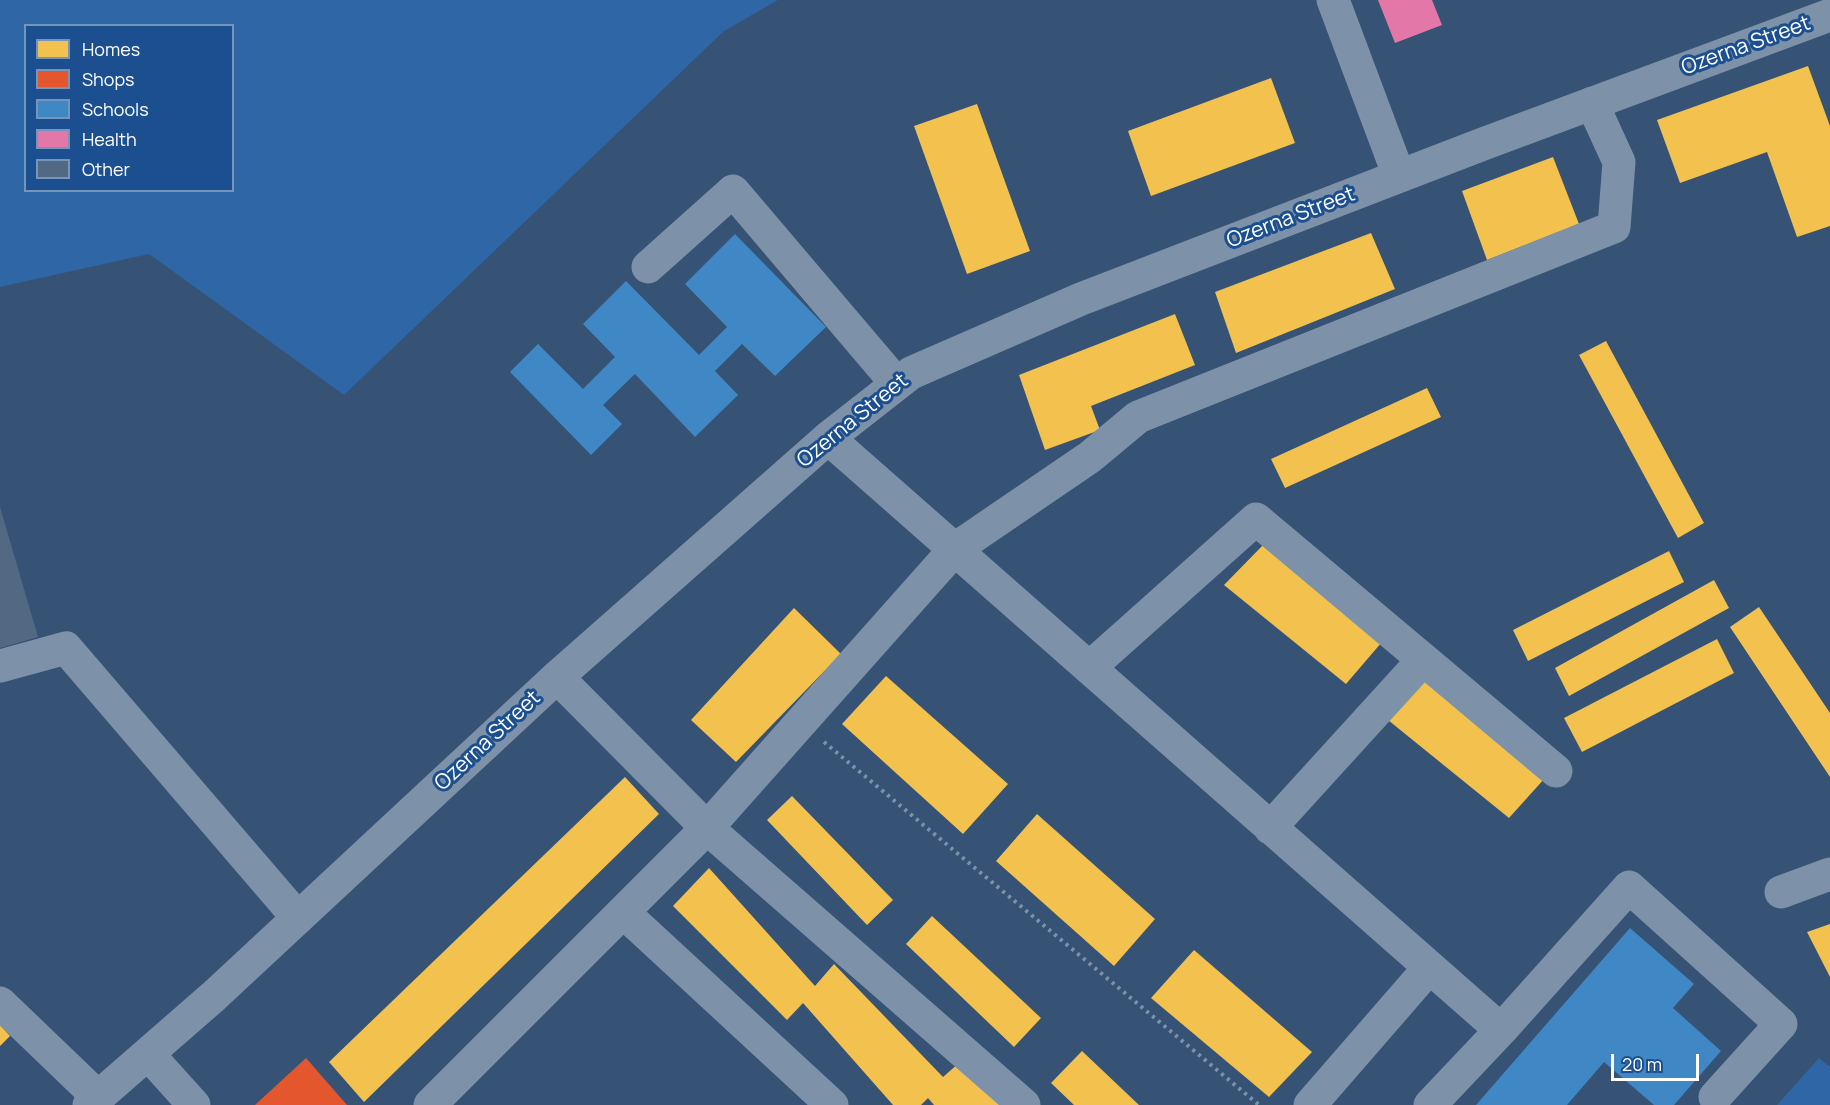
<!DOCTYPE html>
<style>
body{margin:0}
#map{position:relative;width:1830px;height:1105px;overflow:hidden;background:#365274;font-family:Manrope,sans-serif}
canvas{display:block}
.legend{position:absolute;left:24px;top:24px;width:210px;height:168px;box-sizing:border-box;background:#1b4f8f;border:2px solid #7695bc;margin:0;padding:8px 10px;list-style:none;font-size:18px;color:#fff}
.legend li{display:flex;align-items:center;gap:12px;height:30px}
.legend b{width:30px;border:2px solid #7695bc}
.scale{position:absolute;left:1611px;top:1054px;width:88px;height:27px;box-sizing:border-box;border:3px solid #fff;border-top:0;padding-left:8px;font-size:18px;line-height:21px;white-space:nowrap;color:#fff;-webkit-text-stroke:4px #1b4f8f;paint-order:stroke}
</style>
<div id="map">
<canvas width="1830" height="1105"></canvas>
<ul class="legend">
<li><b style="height:16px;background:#f2c14e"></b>Homes</li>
<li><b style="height:16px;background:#e4572e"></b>Shops</li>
<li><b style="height:16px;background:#3f88c5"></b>Schools</li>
<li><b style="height:16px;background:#e377a8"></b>Health</li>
<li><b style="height:16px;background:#526984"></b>Other</li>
</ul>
<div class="scale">20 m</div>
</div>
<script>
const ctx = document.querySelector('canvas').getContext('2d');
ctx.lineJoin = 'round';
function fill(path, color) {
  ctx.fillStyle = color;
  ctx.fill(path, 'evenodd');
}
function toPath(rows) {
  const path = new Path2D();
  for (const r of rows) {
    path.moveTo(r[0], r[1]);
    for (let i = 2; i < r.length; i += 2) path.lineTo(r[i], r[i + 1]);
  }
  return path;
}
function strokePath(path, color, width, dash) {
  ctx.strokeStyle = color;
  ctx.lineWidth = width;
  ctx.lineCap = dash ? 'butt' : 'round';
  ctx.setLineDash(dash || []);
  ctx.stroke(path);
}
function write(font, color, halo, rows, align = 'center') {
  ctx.font = font + ' Manrope,sans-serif';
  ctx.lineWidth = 6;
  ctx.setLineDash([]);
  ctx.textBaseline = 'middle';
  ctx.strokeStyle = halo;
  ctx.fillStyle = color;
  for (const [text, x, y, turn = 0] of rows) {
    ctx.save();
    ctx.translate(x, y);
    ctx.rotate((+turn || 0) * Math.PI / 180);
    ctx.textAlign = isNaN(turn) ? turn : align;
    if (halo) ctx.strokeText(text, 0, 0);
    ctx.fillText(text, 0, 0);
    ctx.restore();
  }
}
fill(toPath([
 [0,0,778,0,724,31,344,395,149,254,0,287],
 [26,26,232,26,232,190,26,190],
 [1819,1058,1830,1067,1830,1105,1777,1105]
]), '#2f66a5');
fill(toPath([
 [1808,66,1830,126,1830,226,1797,237,1767,152,1680,183,1657,120],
 [1271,78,1295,143,1151,196,1128,131],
 [977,104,1030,251,967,274,914,126],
 [1553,157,1579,224,1487,260,1462,191],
 [1371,233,1395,289,1236,353,1215,292],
 [1175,314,1195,365,1091,406,1100,430,1045,450,1019,375],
 [1606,341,1704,523,1678,538,1579,355],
 [1427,388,1441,417,1285,488,1271,459],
 [1264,544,1382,642,1346,684,1224,585],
 [1669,551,1684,582,1528,661,1513,630],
 [1714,580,1729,608,1569,696,1555,668],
 [1759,607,1830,713,1830,777,1730,627],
 [794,608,841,654,736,762,691,720],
 [1717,639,1734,673,1582,752,1564,718],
 [886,676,1008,784,963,834,842,724],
 [1426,676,1545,778,1509,818,1388,720],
 [625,777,659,814,364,1102,329,1062],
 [792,796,893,900,867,925,767,820],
 [1037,814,1155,919,1114,966,996,861],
 [709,868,815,986,834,964,943,1077,959,1063,1000,1105,934,1105,928,1098,921,1105,893,1105,803,1003,787,1020,673,906],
 [932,916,1041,1018,1014,1047,906,944],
 [1830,924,1830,977,1807,932],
 [1194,950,1312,1052,1269,1097,1151,998],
 [0,1025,10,1036,0,1046],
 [1082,1051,1139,1105,1074,1105,1051,1083]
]), '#f2c14e');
fill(toPath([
 [306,1058,347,1105,255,1105]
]), '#e4572e');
fill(toPath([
 [735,234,826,327,775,376,742,344,715,371,738,395,695,437,635,374,603,405,622,424,591,455,510,372,538,344,583,389,615,357,583,324,626,281,699,355,727,327,685,284],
 [1630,928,1694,984,1673,1008,1721,1051,1674,1105,1654,1105,1604,1062,1567,1105,1476,1105]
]), '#3f88c5');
fill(toPath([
 [1378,0,1432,0,1442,25,1395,43]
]), '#e377a8');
fill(toPath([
 [0,507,38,637,0,648]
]), '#526984');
strokePath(toPath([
 [824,742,1259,1105]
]), '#7d92a8', 4, [3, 4.5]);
strokePath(toPath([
 [1333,0,1399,176],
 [648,267,733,191,897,384],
 [828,438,1501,1030,1430,1105],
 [0,666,66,648,298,918],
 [1089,668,1256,519,1556,771],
 [1270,828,1423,660],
 [1781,892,1830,874],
 [623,912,832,1105],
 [0,1003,98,1097],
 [1501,1030,1629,887,1781,1024,1715,1097],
 [148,1054,194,1105],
 [89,1105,214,996,557,677,828,438,911,373,1081,299,1483,144,1830,15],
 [430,1105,707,828,557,677],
 [1024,1105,707,828,955,549,1090,457,1138,417,1614,227,1619,162,1592,103],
 [1310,1105,1429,968]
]), '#7d92a8', 33);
write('21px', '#fff', '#1b4f8f', [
 ["Ozerna Street",1746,46,-20],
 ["Ozerna Street",1291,218,-21],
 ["Ozerna Street",853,421,-39],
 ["Ozerna Street",488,741,-43]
]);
</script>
